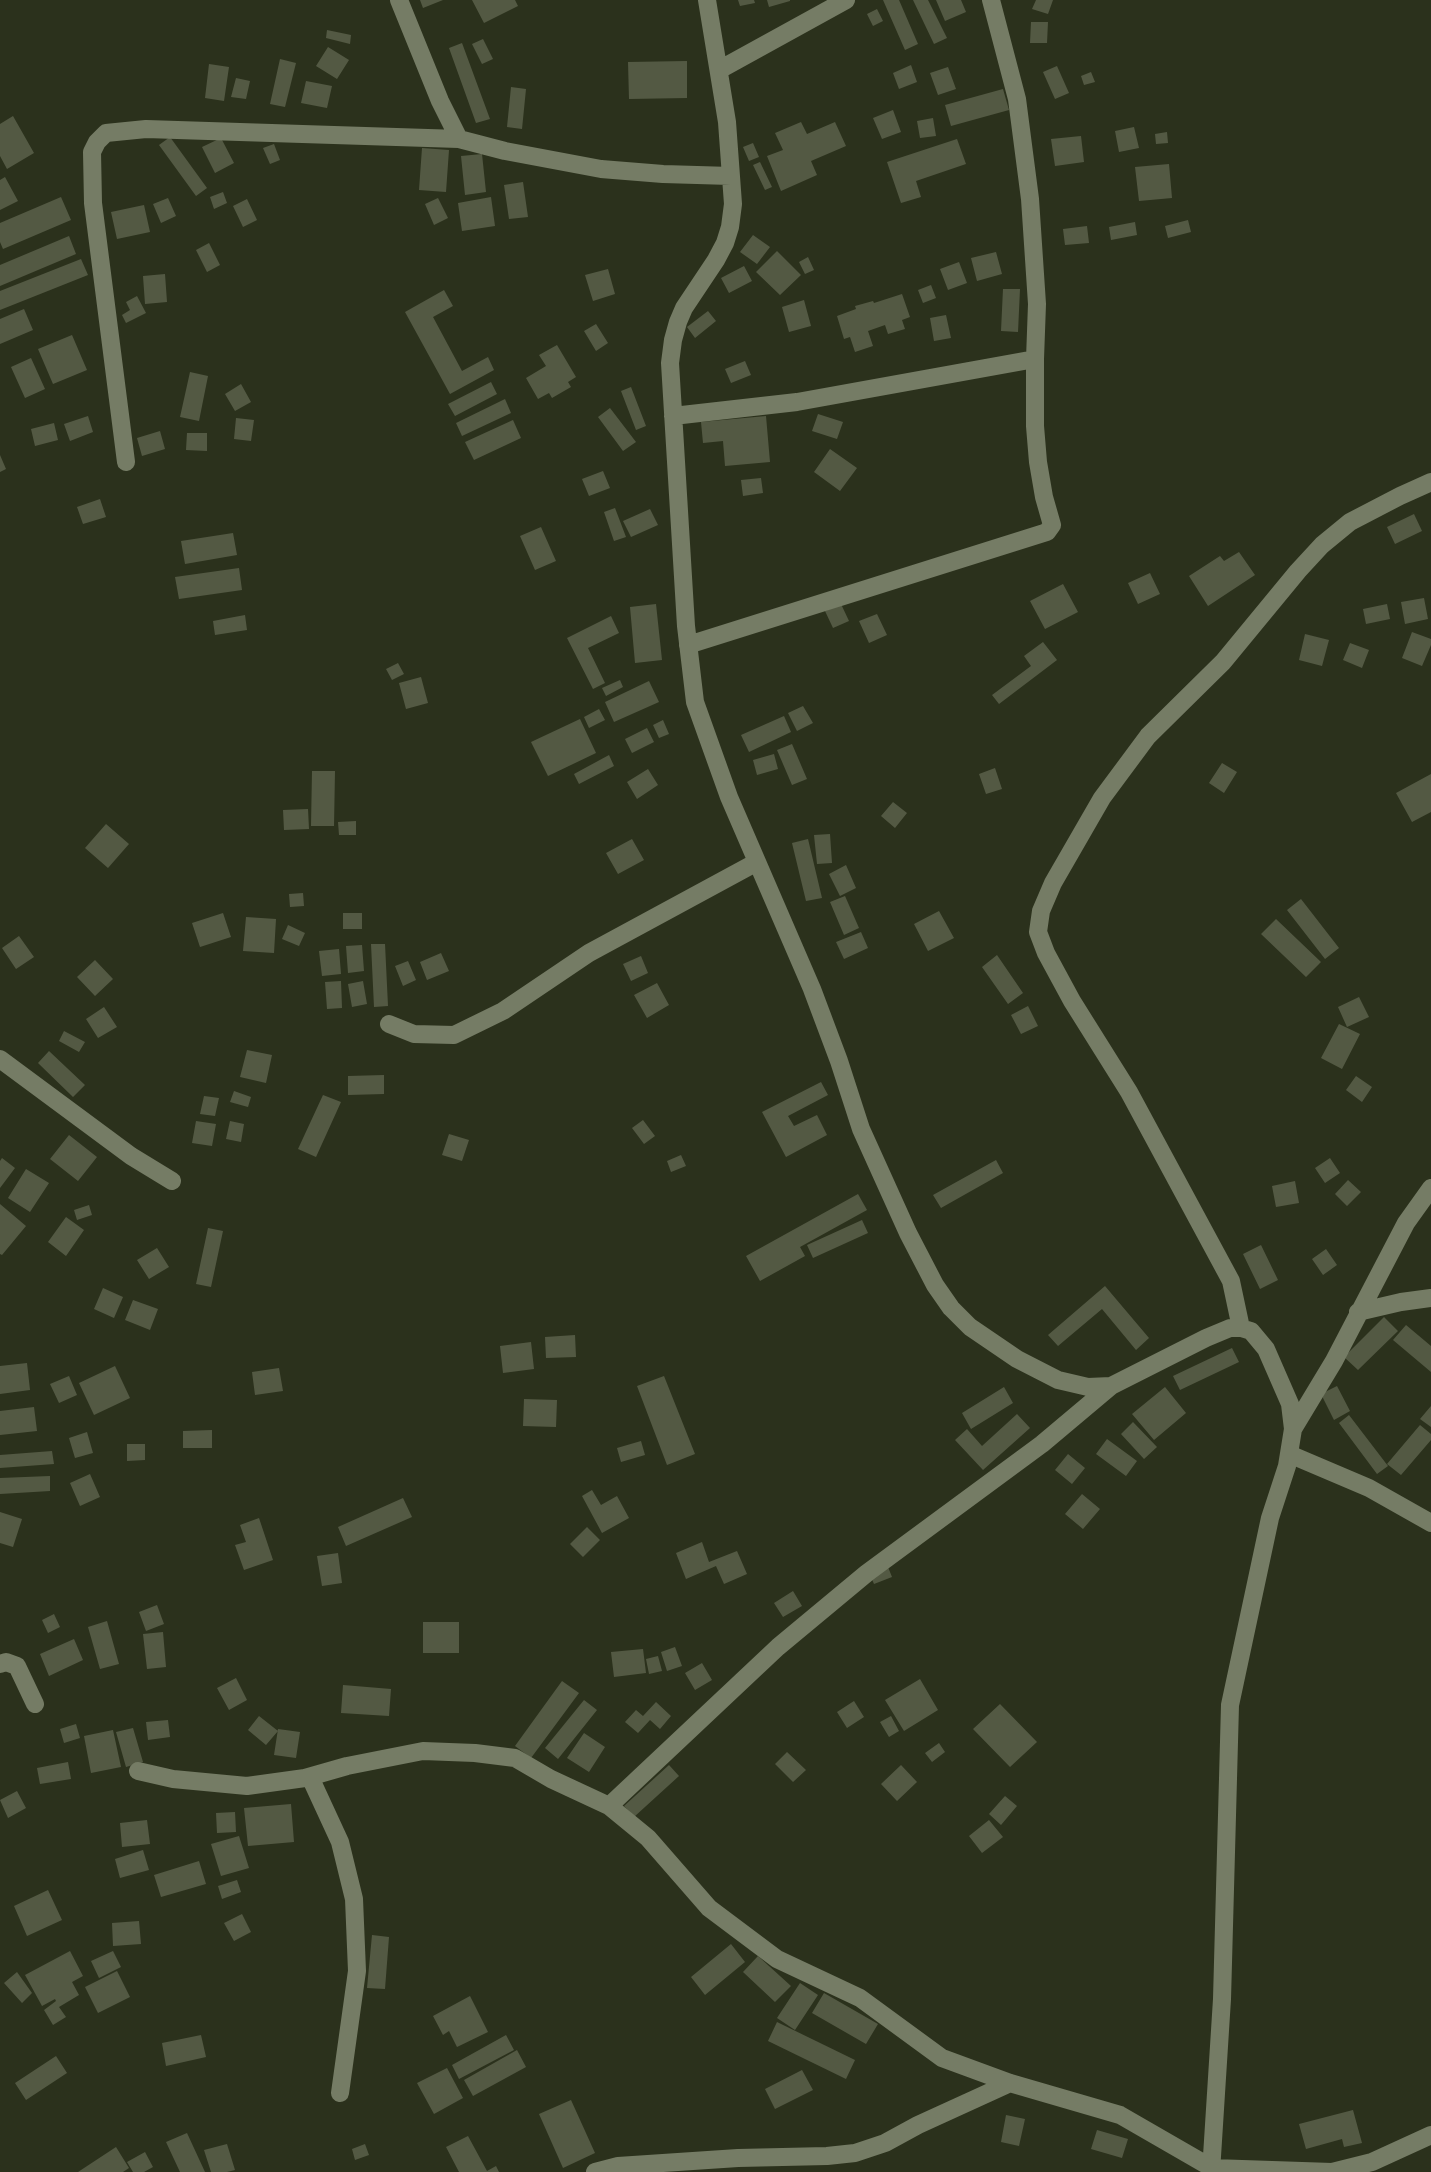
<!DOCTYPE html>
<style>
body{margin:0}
canvas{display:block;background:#2b311c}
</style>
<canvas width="1431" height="2172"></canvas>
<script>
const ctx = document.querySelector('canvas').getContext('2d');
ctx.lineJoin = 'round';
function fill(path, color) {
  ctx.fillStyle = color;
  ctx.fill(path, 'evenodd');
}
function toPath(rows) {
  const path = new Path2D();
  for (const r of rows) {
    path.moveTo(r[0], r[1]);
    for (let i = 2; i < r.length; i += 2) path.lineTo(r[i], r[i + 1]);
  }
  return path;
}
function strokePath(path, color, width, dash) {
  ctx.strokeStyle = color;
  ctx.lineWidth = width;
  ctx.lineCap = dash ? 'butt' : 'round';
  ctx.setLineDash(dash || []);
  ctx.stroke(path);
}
fill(toPath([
 [420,0,443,0,423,8],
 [472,0,515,0,518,6,484,23],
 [738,0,754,0,755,3,740,6],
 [767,0,790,0,790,1,769,7],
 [883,0,899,0,918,44,905,50],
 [913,0,928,0,947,38,934,44],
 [936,0,961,0,966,12,945,21],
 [1036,0,1053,0,1048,14,1032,9],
 [877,9,883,21,873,26,867,14],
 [1031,22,1048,22,1047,43,1030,43],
 [327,30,351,35,350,44,326,38],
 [483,39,493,59,482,64,472,44],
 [462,43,490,119,476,123,449,48],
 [328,47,349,60,337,79,316,66],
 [280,59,296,63,285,107,270,104],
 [687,61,687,98,629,99,628,62],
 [209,64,229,67,224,101,205,98],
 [911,65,917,82,899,89,893,73],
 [1057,66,1069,93,1055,99,1043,72],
 [948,67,956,89,938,95,930,73],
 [1091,72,1095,82,1084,85,1081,76],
 [236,78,250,81,246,99,231,97],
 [306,81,332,86,327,108,301,103],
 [511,87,526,89,522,129,507,127],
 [1003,89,1009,110,951,126,945,105],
 [893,110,901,132,882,139,873,118],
 [13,116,34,153,7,169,0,156,0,124],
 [933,118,936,136,920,138,917,121],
 [801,122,807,134,835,122,846,146,811,161,817,175,781,191,767,156,783,150,775,133],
 [1134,127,1139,148,1119,152,1115,131],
 [1167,132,1168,143,1156,144,1155,134],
 [1081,136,1084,162,1055,166,1051,139],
 [170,137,207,188,196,196,159,145],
 [221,138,234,163,215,173,202,147],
 [957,139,966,164,916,181,921,197,901,203,887,162],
 [753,143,759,157,749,161,743,147],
 [274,144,280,160,270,164,263,148],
 [422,148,449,150,446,192,419,190],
 [482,154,486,192,465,195,461,156],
 [760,162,772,187,765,190,753,165],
 [1169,164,1172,198,1139,201,1135,167],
 [5,177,18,201,0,210,0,180],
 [523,182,528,217,509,219,504,185],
 [223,192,227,203,214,209,210,197],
 [61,197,71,220,3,249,0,242,0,223],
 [491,197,495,226,462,231,458,203],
 [168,198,176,216,161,223,153,204],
 [438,198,448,218,434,225,425,204],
 [247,199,257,220,243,227,233,206],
 [144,205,150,232,117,239,111,212],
 [1188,220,1191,232,1168,238,1165,226],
 [1135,222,1137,235,1111,240,1109,227],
 [1087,226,1089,243,1065,245,1063,229],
 [753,235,770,247,757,264,740,252],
 [69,236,76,254,0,286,0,265],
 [209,243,220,265,207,272,196,250],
 [777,251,801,275,780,295,756,272],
 [996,252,1002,274,977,281,971,258],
 [808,257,814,270,805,274,799,262],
 [81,259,88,275,0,310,0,291],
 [959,262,967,283,948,290,940,269],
 [744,266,752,281,729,293,721,278],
 [608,269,615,294,593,301,585,275],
 [165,274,167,302,145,304,143,276],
 [931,285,936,298,923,303,918,290],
 [1003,289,1020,289,1018,332,1001,331],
 [444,290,453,306,433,317,462,371,488,357,494,370,450,394,405,312],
 [902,294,910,317,902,320,905,329,888,334,885,325,868,331,873,346,855,352,850,337,844,339,837,316,856,309,855,306,873,301,874,303],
 [137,296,146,313,126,323,122,315,130,310,126,302],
 [804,300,811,326,789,332,782,307],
 [24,309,33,330,0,344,0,319],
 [708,311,716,321,695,338,687,327],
 [946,315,951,338,934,341,930,318],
 [596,324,608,343,596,351,584,331],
 [72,335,87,370,53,384,38,349],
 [557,345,576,377,568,382,571,387,552,398,549,393,538,399,526,378,546,366,539,355],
 [31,358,45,389,25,398,11,367],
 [745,361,751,375,731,383,725,369],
 [190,372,208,376,199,421,180,417],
 [491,382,497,394,455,416,448,404],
 [241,384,251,402,235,411,225,394],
 [631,387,646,426,636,430,621,391],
 [505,399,511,413,462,436,456,423],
 [610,408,636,442,623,451,598,417],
 [818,414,843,422,837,439,812,431],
 [88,416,93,432,70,441,64,424],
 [766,416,770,462,725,466,723,441,703,443,701,422],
 [236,418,254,420,251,441,234,439],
 [513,420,521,438,474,460,465,442],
 [54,423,58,440,35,446,31,429],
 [160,431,165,449,142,456,137,438],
 [187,433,207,433,207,451,186,450],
 [830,449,857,468,840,491,814,472],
 [0,455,6,469,0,472],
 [603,471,610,488,589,496,582,479],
 [761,478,763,493,743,496,741,480],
 [100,499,106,517,83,524,77,507],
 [615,508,626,537,614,541,604,512],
 [650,509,658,525,631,537,623,521],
 [1414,514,1422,531,1395,544,1387,527],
 [541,527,556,561,535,570,520,536],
 [233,533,237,555,185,564,181,541],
 [1239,552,1255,575,1208,606,1189,576,1220,556,1224,561],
 [239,568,242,590,179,599,175,577],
 [1150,573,1160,594,1138,604,1128,583],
 [1063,584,1078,612,1045,629,1030,601],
 [1424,598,1428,619,1405,624,1401,602],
 [656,604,662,660,635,663,630,607],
 [841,604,849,621,833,628,825,611],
 [1387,604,1390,619,1366,624,1363,609],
 [877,614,887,635,869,643,859,621],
 [245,615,247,630,215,635,213,621],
 [611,616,619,633,588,648,605,683,593,689,567,638],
 [1412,632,1431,639,1431,645,1422,666,1402,658],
 [1305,634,1329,640,1322,666,1299,660],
 [1043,642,1057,660,999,704,992,695,1031,666,1024,656],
 [1350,643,1369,650,1362,668,1343,660],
 [398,663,404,674,392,680,386,669],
 [421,677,428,703,406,709,399,683],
 [620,680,623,687,606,696,602,688],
 [649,681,659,702,614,722,605,702],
 [803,706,813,723,797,731,788,713],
 [599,709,605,720,589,728,584,717],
 [784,716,791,732,749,752,741,735],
 [580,719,596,753,548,776,531,742],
 [663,720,669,734,659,738,653,725],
 [647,728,654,742,632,753,625,739],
 [792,744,807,779,792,785,777,750],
 [774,754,778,769,757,775,753,760],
 [609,755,614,766,579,784,574,774],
 [1222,763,1237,772,1224,793,1209,783],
 [995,768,1002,789,986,794,979,774],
 [648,769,658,785,637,799,627,782],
 [312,771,335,771,334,826,311,826],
 [1431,774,1431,812,1412,822,1396,793],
 [893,802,907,813,895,828,881,816],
 [308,809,309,829,284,830,283,810],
 [356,821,356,835,339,835,338,822],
 [106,824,129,844,108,868,85,848],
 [830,834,832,863,817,864,814,835],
 [632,839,644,860,618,874,606,853],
 [808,839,822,898,806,901,792,843],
 [846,865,856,888,840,896,829,874],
 [303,893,304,906,290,907,289,894],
 [845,896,859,928,844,935,830,902],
 [1301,899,1339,948,1325,959,1287,910],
 [939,911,954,938,928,951,914,924],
 [223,913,231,937,200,947,192,923],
 [343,913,362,913,362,929,343,929],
 [246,917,276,919,274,953,243,951],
 [1276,919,1321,962,1306,977,1261,934],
 [288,925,305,933,299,946,282,939],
 [861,932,868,948,844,959,836,942],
 [19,936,34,957,16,969,2,948],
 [371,944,385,944,388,1006,374,1007],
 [362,945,364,971,348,973,346,946],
 [339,949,341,974,322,976,319,951],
 [441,953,449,971,427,980,420,962],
 [997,955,1023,993,1008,1004,982,967],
 [641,956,648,973,631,981,623,964],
 [95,960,113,979,95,996,77,977],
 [408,961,416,980,403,986,395,966],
 [341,981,342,1008,327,1009,325,982],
 [363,981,367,1004,352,1007,348,984],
 [657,983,669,1005,647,1018,634,995],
 [1359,997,1369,1017,1347,1027,1338,1007],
 [1028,1006,1038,1026,1021,1034,1011,1015],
 [104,1007,117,1027,98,1038,86,1019],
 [1339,1024,1360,1034,1342,1069,1321,1058],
 [64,1031,85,1042,79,1052,59,1041],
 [247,1050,272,1055,266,1083,240,1077],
 [49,1051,85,1085,73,1097,38,1063],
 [384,1075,384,1094,348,1095,348,1076],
 [1356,1076,1372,1087,1362,1102,1346,1090],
 [821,1082,828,1095,788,1116,794,1126,817,1115,827,1135,786,1157,762,1112],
 [234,1091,251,1097,248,1107,230,1102],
 [323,1095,341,1102,316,1157,298,1149],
 [204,1096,219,1098,215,1116,200,1114],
 [643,1120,655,1136,644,1144,632,1128],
 [196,1121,216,1124,212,1146,192,1143],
 [230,1121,244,1124,241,1142,226,1139],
 [449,1134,469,1140,462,1161,442,1155],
 [69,1135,97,1157,78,1181,50,1159],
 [681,1155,686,1166,671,1172,667,1161],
 [2,1158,15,1168,0,1188,0,1161],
 [1330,1158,1340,1173,1325,1183,1315,1168],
 [996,1160,1003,1173,941,1208,933,1195],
 [26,1169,49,1183,30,1212,8,1198],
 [1348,1180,1361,1192,1347,1206,1335,1194],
 [1295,1181,1299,1203,1276,1207,1272,1186],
 [858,1194,867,1210,800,1247,805,1256,760,1281,746,1256],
 [0,1204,26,1226,2,1255,0,1254],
 [89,1205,92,1215,77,1220,74,1210],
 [66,1217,84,1230,66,1256,48,1242],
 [862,1220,868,1233,813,1258,807,1245],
 [208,1228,223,1231,211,1287,196,1284],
 [1261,1245,1278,1280,1260,1289,1243,1254],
 [157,1248,169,1267,149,1279,137,1260],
 [1326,1249,1337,1265,1323,1275,1312,1259],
 [1105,1286,1149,1338,1136,1350,1102,1309,1058,1346,1048,1335],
 [103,1288,123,1297,114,1318,94,1309],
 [133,1300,158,1309,150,1330,125,1320],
 [1384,1317,1398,1331,1358,1370,1344,1357],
 [1406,1325,1431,1346,1431,1372,1393,1340],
 [575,1335,576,1357,546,1358,545,1337],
 [531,1342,534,1369,503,1373,500,1346],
 [1232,1348,1239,1362,1180,1390,1173,1376],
 [27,1363,30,1390,0,1394,0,1366],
 [115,1366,130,1398,94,1415,79,1383],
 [279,1368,283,1391,255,1395,252,1372],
 [69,1376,77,1395,59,1403,50,1384],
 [664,1376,695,1454,667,1465,637,1386],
 [1337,1386,1350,1411,1334,1420,1321,1394],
 [1004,1387,1013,1403,971,1429,962,1413],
 [1165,1387,1186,1413,1154,1440,1132,1414],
 [524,1399,557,1400,556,1427,523,1426],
 [1431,1406,1431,1427,1420,1419],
 [34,1407,37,1431,0,1435,0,1411],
 [1017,1414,1030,1428,983,1470,955,1440,967,1429,982,1446],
 [1349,1415,1388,1466,1377,1474,1339,1423],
 [1133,1422,1157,1447,1144,1459,1121,1434],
 [1420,1425,1431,1434,1431,1440,1401,1475,1387,1464],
 [212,1430,212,1448,183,1448,183,1431],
 [87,1432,93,1453,75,1458,69,1438],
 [1107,1439,1137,1461,1126,1476,1096,1454],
 [641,1441,645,1455,621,1462,617,1448],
 [127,1444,145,1444,145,1460,127,1461],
 [52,1451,54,1464,0,1468,0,1455],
 [1068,1454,1085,1468,1072,1484,1055,1470],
 [90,1474,100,1497,80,1506,70,1483],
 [50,1476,50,1491,0,1494,0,1478],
 [592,1490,601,1505,617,1496,629,1518,602,1533,582,1496],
 [1082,1494,1100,1509,1083,1529,1065,1514],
 [403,1498,412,1517,346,1546,338,1527],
 [0,1512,22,1519,13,1547,0,1543],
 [259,1518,273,1560,244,1570,235,1545,246,1542,240,1525],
 [587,1527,600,1540,583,1557,570,1544],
 [702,1542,709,1562,737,1551,747,1574,724,1584,716,1566,686,1579,676,1553],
 [338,1553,342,1583,322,1586,317,1556],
 [888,1567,892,1577,874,1584,870,1575],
 [793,1591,802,1606,783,1617,774,1603],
 [157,1605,164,1624,146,1631,139,1612],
 [54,1614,60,1627,48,1633,42,1620],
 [107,1621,119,1664,100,1669,88,1627],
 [423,1622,459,1622,459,1653,423,1653],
 [163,1632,166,1667,147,1669,143,1634],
 [74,1639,83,1660,49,1676,40,1654],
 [675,1647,682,1666,667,1671,661,1652],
 [643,1649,646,1673,614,1677,611,1652],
 [658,1656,662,1671,649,1674,646,1659],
 [702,1663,712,1680,695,1690,685,1673],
 [236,1678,247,1700,229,1710,217,1688],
 [920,1679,938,1710,904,1731,885,1700],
 [562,1681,579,1693,531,1758,515,1746],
 [343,1685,391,1689,389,1716,341,1713],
 [584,1700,597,1710,558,1759,545,1748],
 [854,1701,864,1717,847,1728,837,1712],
 [656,1702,671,1716,660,1729,650,1720,638,1733,625,1722,636,1710,643,1716],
 [1000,1704,1037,1742,1010,1767,973,1729],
 [259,1716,278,1731,266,1745,248,1730],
 [891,1716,899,1731,889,1737,880,1722],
 [168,1720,170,1737,148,1740,146,1722],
 [76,1724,80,1738,64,1743,60,1729],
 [133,1728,143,1762,126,1767,116,1732],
 [278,1729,300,1732,296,1758,274,1755],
 [113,1730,121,1767,91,1773,84,1736],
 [584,1733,605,1747,589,1772,567,1758],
 [939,1743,945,1752,932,1762,925,1753],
 [787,1752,806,1770,793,1782,775,1764],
 [68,1762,71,1779,40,1784,37,1768],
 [669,1765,679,1776,634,1817,624,1806],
 [901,1765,917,1782,897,1801,881,1784],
 [17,1791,26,1808,8,1818,0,1800],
 [1005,1796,1017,1806,1001,1825,989,1814],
 [291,1804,294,1842,248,1846,244,1808],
 [235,1812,236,1832,217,1833,216,1813],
 [147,1820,150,1844,122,1847,120,1823],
 [989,1820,1003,1837,982,1853,969,1836],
 [239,1836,249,1868,221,1876,211,1844],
 [143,1850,149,1870,120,1878,115,1859],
 [199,1861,206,1884,161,1897,154,1875],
 [237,1880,241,1892,222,1899,218,1886],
 [48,1890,62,1920,27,1936,14,1906],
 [242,1914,251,1932,234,1941,224,1923],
 [139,1921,141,1944,113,1946,112,1923],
 [372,1935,389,1937,385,1989,367,1988],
 [731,1944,745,1962,705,1995,691,1977],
 [70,1951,83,1976,72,1982,79,1995,59,2007,66,2017,53,2025,44,2010,56,2001,55,1999,42,2006,25,1975],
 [113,1951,121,1967,99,1978,91,1961],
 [758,1956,791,1986,775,2002,743,1972],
 [117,1971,130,1997,98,2013,85,1987],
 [17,1972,32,1993,22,2003,4,1983],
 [800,1983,818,1995,795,2030,777,2018],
 [824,1993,878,2024,866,2044,812,2013],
 [470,1996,488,2032,457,2047,449,2031,443,2035,433,2016],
 [777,2022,855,2060,846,2079,768,2041],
 [201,2035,206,2057,166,2066,162,2043],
 [506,2035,514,2050,459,2079,452,2065],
 [517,2050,526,2067,473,2096,464,2080],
 [56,2056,67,2073,26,2100,15,2083],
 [447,2068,463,2098,434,2114,417,2083],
 [802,2070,813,2090,775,2109,765,2089],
 [571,2100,595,2153,563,2168,539,2114],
 [1353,2110,1362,2143,1344,2147,1342,2139,1306,2149,1299,2124],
 [1006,2115,1025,2119,1019,2146,1001,2142],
 [1097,2130,1128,2139,1122,2158,1091,2149],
 [187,2133,205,2172,180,2172,166,2142],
 [468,2136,487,2171,496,2166,499,2172,459,2172,446,2147],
 [227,2144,235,2170,227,2172,211,2172,204,2150],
 [365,2144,369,2155,355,2160,352,2149],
 [116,2147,129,2168,123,2172,78,2172],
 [145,2152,153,2167,144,2172,133,2172,127,2162]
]), '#535943');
strokePath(toPath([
 [399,0,440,101,459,139,505,151,601,169,663,174,731,176],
 [707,0,727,122,733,204,730,227,725,243,716,260,684,308,678,322,673,340,670,363,686,626,695,702,729,797,812,989,839,1061,861,1129,908,1233,935,1285,951,1308,970,1327,1017,1359,1058,1380,1088,1387,1111,1386,1206,1338,1230,1328,1241,1328,1251,1331,1266,1349,1290,1404,1293,1429,1287,1466,1270,1518,1230,1705,1222,1999,1211,2172],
 [719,70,846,0],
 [673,416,797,402,1035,359,1037,304,1030,199,1017,99,991,0],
 [126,462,93,203,92,152,97,142,106,133,146,129,459,139],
 [688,645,1047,532,1052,525,1044,497,1038,462,1035,426,1035,359],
 [389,1024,414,1034,454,1035,503,1011,589,953,757,862],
 [0,1059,131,1156,172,1181],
 [1358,1312,1401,1302,1431,1298],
 [1241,1328,1231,1281,1129,1092,1072,1001,1046,953,1038,932,1041,911,1053,883,1102,798,1148,736,1223,662,1298,571,1322,545,1350,522,1400,496,1431,482],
 [1293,1429,1334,1361,1406,1223,1431,1188],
 [1289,1454,1369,1488,1431,1523],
 [0,1664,6,1662,17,1666,35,1704],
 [138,1771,173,1779,247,1786,305,1778,347,1766,423,1751,475,1753,515,1758,551,1779,609,1806,648,1838,709,1908,777,1959,860,1998,942,2058,1010,2083,1120,2115,1212,2168,1332,2172,1372,2162,1431,2135],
 [310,1777,340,1842,354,1899,357,1971,340,2093],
 [609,1806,778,1647,867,1573,1042,1444,1111,1386],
 [595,2172,618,2166,738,2158,827,2156,855,2153,885,2143,918,2125,1010,2083]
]), '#757c65', 18);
</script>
